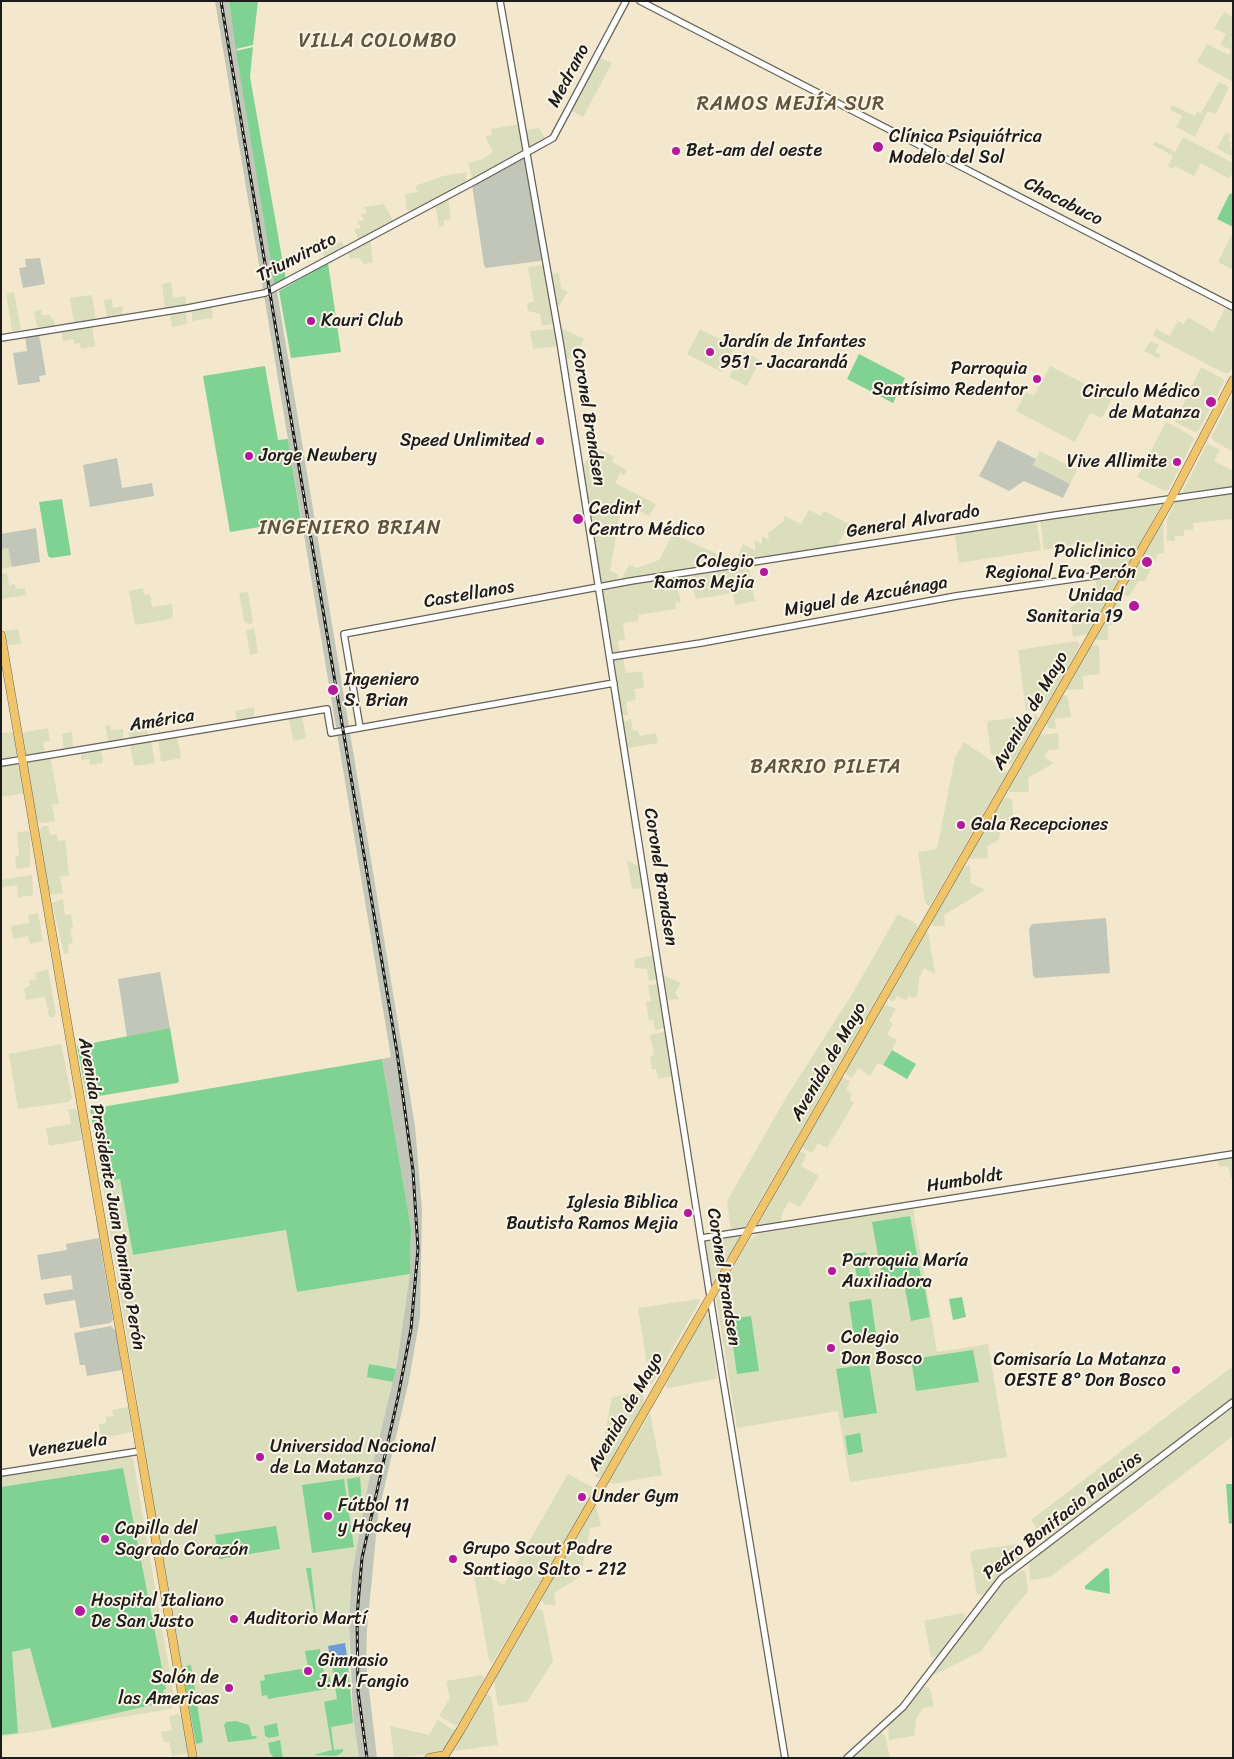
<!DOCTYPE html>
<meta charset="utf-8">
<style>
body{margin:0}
#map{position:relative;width:1234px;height:1759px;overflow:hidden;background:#f3e8cd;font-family:Sriracha,sans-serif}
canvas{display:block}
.frame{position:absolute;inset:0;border:2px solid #1c1c1c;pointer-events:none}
</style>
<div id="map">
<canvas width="1234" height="1759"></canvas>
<div class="frame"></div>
</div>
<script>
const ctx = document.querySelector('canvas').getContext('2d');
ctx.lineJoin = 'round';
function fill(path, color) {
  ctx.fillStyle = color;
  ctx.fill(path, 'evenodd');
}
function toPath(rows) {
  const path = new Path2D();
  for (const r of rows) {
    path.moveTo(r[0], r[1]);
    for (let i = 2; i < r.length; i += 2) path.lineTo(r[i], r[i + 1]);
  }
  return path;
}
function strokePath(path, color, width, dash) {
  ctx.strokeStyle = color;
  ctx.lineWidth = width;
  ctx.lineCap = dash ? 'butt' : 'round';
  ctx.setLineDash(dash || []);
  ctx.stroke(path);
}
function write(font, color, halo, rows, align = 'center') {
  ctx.font = font + ' Sriracha,sans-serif';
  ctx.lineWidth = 4;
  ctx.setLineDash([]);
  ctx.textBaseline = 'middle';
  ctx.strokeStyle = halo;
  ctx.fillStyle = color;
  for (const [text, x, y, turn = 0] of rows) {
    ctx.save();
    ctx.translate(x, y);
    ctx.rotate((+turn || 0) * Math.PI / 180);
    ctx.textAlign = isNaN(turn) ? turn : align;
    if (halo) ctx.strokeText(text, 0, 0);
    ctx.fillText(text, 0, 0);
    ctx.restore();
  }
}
fill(toPath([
 [1224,12,1233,17,1233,82,1197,62,1207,44,1229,55,1231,50,1220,45,1226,34,1214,28],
 [598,57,612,63,583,117,571,110],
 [1219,82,1229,87,1216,114,1208,111,1195,137,1176,127,1182,116,1170,110,1172,105,1195,116,1197,111,1201,113],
 [520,124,523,152,475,178,472,177,468,163,483,159,493,152,485,136,492,135,491,129],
 [539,128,546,140,529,148,525,130],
 [1226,132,1231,135,1228,140,1232,142,1230,147,1233,149,1233,157,1217,148],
 [1183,137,1233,163,1233,172,1229,179,1201,163,1194,176,1175,166,1173,169,1168,166,1173,156,1153,145,1155,141,1175,152],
 [467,172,466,182,411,212,407,210,405,194,418,192,415,186,443,176],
 [448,197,451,219,444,220,444,226,439,227,435,204],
 [384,204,394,222,359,241,354,229,361,228,357,221,364,220,361,214,367,213,364,207],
 [1231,236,1233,237,1233,270,1218,262],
 [320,238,327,248,342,241,344,247,326,259,316,240],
 [370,239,373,262,364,264,360,258,349,259,349,250],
 [543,265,554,321,552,324,542,326,540,314,528,311,527,303,534,302,528,267],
 [559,273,561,288,568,292,559,306,556,303,551,274],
 [171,282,173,298,185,296,186,304,185,306,165,309,162,284],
 [14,292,21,330,12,331,6,293],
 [92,295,96,321,74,324,70,298],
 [112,299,113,308,123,306,122,316,107,319,104,300],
 [211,306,213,318,192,321,192,310],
 [1226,306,1233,309,1233,367,1229,373,1224,373,1153,336,1156,329,1170,336,1178,321,1184,324,1188,317,1213,332],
 [41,310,42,315,50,315,55,324,54,326,37,327,34,311],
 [185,311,188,324,172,327,170,313],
 [92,325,95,346,81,349,80,343,74,344,73,339,62,341,62,330],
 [554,329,559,346,533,349,530,331],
 [563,329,584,339,575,357,565,359,561,332],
 [700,329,733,346,734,349,722,372,687,354],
 [1151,341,1159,345,1155,352,1160,355,1159,359,1144,351],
 [744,352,760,360,747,386,729,377],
 [1050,366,1112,398,1102,418,1090,413,1075,442,1016,411,1026,392,1034,396],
 [1201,367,1225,380,1199,430,1195,432,1175,422],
 [1233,395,1233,452,1214,441,1211,437],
 [1166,422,1192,436,1194,439,1169,489,1165,491,1137,477],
 [1209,444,1220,450,1214,461,1233,471,1233,487,1182,493,1206,445],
 [593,446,614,457,612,462,627,470,624,475,620,473,615,483,656,504,649,516,622,502,610,570,619,575,616,581,604,584,600,580,583,468],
 [1040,451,1077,470,1070,484,1033,465],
 [1233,493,1233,519,1193,523,1193,530,1184,530,1184,536,1175,536,1175,541,1167,541,1167,519,1176,501],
 [1161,503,1160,507,1127,567,1122,571,1101,574,1096,541,1044,550,1040,520],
 [809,510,821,516,824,511,849,524,838,545,740,563,736,560,743,544,755,550,755,540,762,544,762,536,769,540,768,533,783,522,784,516,801,524],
 [1034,520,1037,523,1041,550,959,563,955,536,958,533],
 [1163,520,1164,553,1158,554,1145,581,1139,581,1129,596,1121,596,1119,595],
 [673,534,730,560,728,564,624,580,622,578,629,565,637,568,659,560],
 [8,548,12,567,1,569,1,549],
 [749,566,755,601,735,605,733,593,696,599,691,579,694,575],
 [7,573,9,585,15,584,16,589,25,588,26,595,1,599,1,574],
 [685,575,689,577,690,589,678,590,681,602,675,603,676,609,638,615,638,621,623,623,625,640,618,641,620,654,612,653,602,590,603,588],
 [1115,575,1119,577,1119,580,1088,634,1073,637,1070,608,1097,588,1095,579],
 [143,588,144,595,150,594,152,607,172,604,173,615,171,619,135,625,129,591],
 [248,592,253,623,248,624,244,621,239,593],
 [1116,601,1119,601,1122,622,1108,626,1108,640,1096,640,1094,638],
 [254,627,258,653,250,655,246,631],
 [18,629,21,644,8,645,4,631],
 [1077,641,1080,645,1048,706,1045,709,1026,711,1018,650],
 [1099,645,1100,674,1083,676,1083,689,1066,690,1090,646],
 [623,657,626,673,642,671,644,688,634,689,636,700,626,702,628,715,624,715,621,713,613,662,614,658],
 [1067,695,1071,717,1055,719,1056,729,1048,728,1046,722,1061,696],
 [254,707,254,718,237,721,235,711],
 [302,715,306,738,293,741,289,717],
 [1036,715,1039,719,1038,721,1011,765,991,754,987,724,989,721],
 [145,719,148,736,132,738,129,736,128,730,137,728,136,720],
 [631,719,633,731,638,730,640,736,656,733,658,743,627,748,622,722],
 [110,725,111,730,123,729,123,739,108,742,105,726],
 [48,728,50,741,43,742,45,753,26,754,21,733],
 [13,732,17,755,1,760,1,733],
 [72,732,73,747,64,750,62,734],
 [1058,733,1059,749,1048,750,1044,757,1054,763,1028,778,1029,792,1010,792,1008,787,1038,735],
 [177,736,181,758,161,762,158,739],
 [151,740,155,763,134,766,130,744],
 [964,742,1008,772,929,907,925,902,918,852,937,849,955,757],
 [101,749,103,763,90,765,89,759,81,760,81,752],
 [50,756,59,804,52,805,55,821,41,823,36,820,27,763],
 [16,763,19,767,24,793,1,797,1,765],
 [1006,797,1012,800,1014,821,1002,822,999,840,987,846,988,858,970,859,968,856,1003,798],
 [43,826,48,826,50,835,57,834,58,841,65,840,69,875,60,877,63,893,52,895,49,892,39,831],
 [27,831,30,833,30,867,17,869,15,857,19,856,17,832],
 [627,860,640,867,642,888,632,889],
 [970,865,971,883,985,890,944,915,945,926,932,926,931,921,962,868],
 [32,875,33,895,18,898,17,885,2,887,1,880],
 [63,899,65,915,71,914,73,928,70,929,73,943,68,944,69,953,64,954,52,903],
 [38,913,43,941,30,944,28,936,13,939,11,926,29,923,28,915],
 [898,914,917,924,917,929,744,1228,731,1232,727,1201,787,1096,854,991],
 [928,932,935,974,924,968,919,978,918,993,915,998,909,996,906,1001,897,996,893,1002,887,997,924,933],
 [654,955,658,979,649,981,647,969,635,968,634,959],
 [48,969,56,1013,54,1017,49,1017,45,997,26,1000,24,988,30,986,29,980,36,979,35,973],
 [664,975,681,983,675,993,679,999,666,1000,662,978],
 [657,984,666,1025,664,1028,655,1030,653,1020,649,1020,646,1002,651,1001,648,985],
 [884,1004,896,1009,889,1021,893,1024,887,1034,897,1040,883,1065,878,1063,870,1076,858,1068,852,1078,845,1073,845,1070],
 [663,1032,666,1033,673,1076,658,1079,656,1069,652,1069,650,1056,654,1055,650,1035],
 [61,1044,72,1098,69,1102,18,1109,9,1054],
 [842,1077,850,1081,846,1090,852,1094,849,1099,854,1103,827,1148,818,1143,812,1153,803,1148,802,1145],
 [68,1109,76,1109,78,1112,82,1140,49,1146,46,1128,71,1124],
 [799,1151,807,1154,801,1166,819,1176,800,1207,789,1201,781,1216,782,1223,757,1226],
 [1233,1156,1233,1178,1231,1179,1228,1166,1219,1167,1218,1161,1219,1159],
 [120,1178,133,1255,287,1230,297,1292,410,1274,397,1364,368,1484,352,1574,349,1623,349,1667,353,1716,359,1758,198,1758,160,1543,102,1182],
 [913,1208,937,1352,988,1344,1007,1457,850,1482,838,1411,737,1428,716,1298,750,1239,758,1234],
 [739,1235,740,1239,712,1283,704,1241],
 [699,1299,700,1301,652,1384,650,1383,638,1308],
 [705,1314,709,1315,717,1377,716,1379,669,1388,665,1386],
 [1233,1366,1233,1398,1047,1540,1044,1538,1031,1520],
 [643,1391,644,1405,602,1477,597,1478,595,1476,594,1461,600,1458,612,1397],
 [1233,1405,1233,1436,1050,1577,1030,1580,1029,1563],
 [128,1407,132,1432,101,1438,99,1424,106,1423,106,1417,113,1416,112,1410],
 [650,1413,662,1475,613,1484,609,1482],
 [129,1456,133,1459,175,1702,171,1709,1,1737,1,1477],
 [568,1474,592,1487,594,1492,492,1664,489,1660,473,1570,476,1569,504,1585],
 [596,1505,601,1526,590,1528,581,1576,554,1593,556,1605,545,1605,541,1599],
 [1018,1544,1021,1546,1022,1559,999,1577,983,1595,977,1595,970,1553,975,1550],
 [1023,1570,1026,1574,1028,1592,1012,1610,981,1651,934,1675,937,1667,996,1591,1010,1577],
 [536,1609,542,1610,543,1612,553,1661,527,1702,498,1706,494,1680],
 [962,1613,965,1614,964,1619,937,1656,931,1657,924,1621],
 [481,1675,484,1677,483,1681,460,1724,455,1725,439,1716,450,1698,446,1681],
 [922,1686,930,1688,934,1706,923,1708,916,1719,914,1736,889,1740,888,1727],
 [485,1694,491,1696,498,1745,454,1751],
 [179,1714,182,1717,188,1750,185,1754,172,1756,169,1742,164,1742,161,1732,172,1730,169,1716],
 [438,1720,455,1731,446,1747,437,1753,394,1758,390,1726,429,1735],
 [881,1733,885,1735,890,1758,853,1758]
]), '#dbdebc');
fill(toPath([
 [215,1,229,1,415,1126,422,1210,420,1317,409,1380,378,1515,367,1630,366,1663,377,1758,359,1758,353,1716,349,1623,352,1574,368,1484,397,1364,410,1274,411,1228,382,1059,391,1057],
 [522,158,525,160,543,257,540,261,486,268,484,265,472,185],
 [40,258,45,284,23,288,19,268,26,267,25,259],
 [39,334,46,375,39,376,40,382,18,385,13,353,27,351,25,336],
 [998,440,1036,459,1033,465,1070,484,1063,498,1024,481,1009,491,979,476],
 [117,458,122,488,152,483,154,496,90,507,83,465],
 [36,528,40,562,12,567,8,548,1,549,1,534],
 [1106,918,1110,973,1035,978,1033,975,1029,929,1032,924],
 [160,972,170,1028,127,1037,118,979],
 [99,1238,113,1320,110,1323,80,1328,75,1300,46,1305,43,1294,73,1289,71,1275,41,1280,37,1255,67,1250,66,1244],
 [111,1326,116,1331,122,1370,87,1376,85,1365,80,1365,74,1333]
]), '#c1c6b9');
fill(toPath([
 [229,1,258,1,253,45,236,49],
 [253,47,250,77,286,280,275,286,236,51],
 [1230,193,1233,195,1233,227,1217,219],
 [328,263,341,352,291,358,279,291],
 [859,354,905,378,893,403,847,379],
 [265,366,278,440,288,439,301,520,230,532,203,376],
 [62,499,71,555,51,558,48,556,39,502],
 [170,1028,179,1081,177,1083,87,1098,77,1046],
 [892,1050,916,1064,907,1079,883,1065],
 [382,1059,411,1228,410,1274,297,1292,286,1230,133,1255,120,1179,102,1182,90,1109],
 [910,1216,922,1283,884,1289,872,1222],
 [866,1252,871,1281,858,1284,853,1254],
 [924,1285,930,1317,911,1321,905,1288],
 [962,1297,966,1317,953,1320,949,1299],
 [871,1299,876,1334,854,1337,849,1302],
 [751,1316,759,1371,737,1374,729,1319],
 [973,1350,979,1382,916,1391,911,1359],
 [369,1364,396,1369,393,1382,367,1377],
 [869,1364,877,1413,844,1418,836,1369],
 [860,1433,863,1452,848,1455,845,1436],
 [123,1468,166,1689,163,1690,164,1695,161,1699,155,1700,156,1704,52,1728,30,1648,12,1652,18,1733,1,1735,1,1487],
 [360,1477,362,1503,350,1504,347,1479],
 [344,1479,354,1547,312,1553,302,1485],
 [1226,1484,1233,1484,1233,1523,1229,1524],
 [276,1526,280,1549,219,1559,215,1535],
 [306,1568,311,1568,316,1613,314,1613],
 [1106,1568,1109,1569,1110,1594,1085,1589,1085,1586],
 [320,1649,324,1673,329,1673,331,1684,326,1685,327,1689,268,1699,267,1695,262,1696,260,1681,265,1680,264,1675,308,1668,305,1651],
 [348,1664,353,1723,331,1727,334,1750,343,1749,343,1752,336,1756,313,1755,332,1750,324,1702,337,1699,332,1667],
 [191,1665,203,1742,196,1744,182,1667],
 [236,1721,249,1725,252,1736,257,1736,255,1739,228,1742,224,1725,226,1722],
 [277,1723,279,1736,269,1738,265,1736,264,1726],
 [280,1740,283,1758,274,1758,270,1753,268,1743]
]), '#80d293');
fill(toPath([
 [345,1643,348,1664,332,1667,328,1646]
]), '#6e9cd7');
const minor = toPath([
 [500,1,560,342,723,1379,785,1758],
 [640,1,1233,307],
 [1,338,188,308,265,293,477,180,553,138,626,1],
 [610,657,701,643,956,596,1128,571],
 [360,728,344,634,631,581,1056,515,1233,490],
 [1,763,327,709,331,733,614,683],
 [702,1238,1233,1154],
 [1,1473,140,1451],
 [847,1758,903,1707,1001,1579,1233,1402]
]);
const major = toPath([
 [1,635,193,1758],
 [429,1758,445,1755,460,1731,1172,497,1233,380]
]);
strokePath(minor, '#67635a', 8);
strokePath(major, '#67635a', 9);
strokePath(minor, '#fff', 5.5);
strokePath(major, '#f0c469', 8);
const rail = toPath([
 [221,1,397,1052,413,1171,418,1249,411,1329,398,1397,362,1558,357,1616,358,1691,367,1758]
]);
strokePath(rail, '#1c1c1c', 3);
strokePath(rail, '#fcf5e5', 1, [4]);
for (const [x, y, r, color] of [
 [878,147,6,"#b5179e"],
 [676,151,5,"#b5179e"],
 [311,321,5,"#b5179e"],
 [710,352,5,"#b5179e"],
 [1037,379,5,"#b5179e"],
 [1211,402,6,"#b5179e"],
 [540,441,5,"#b5179e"],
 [249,456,5,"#b5179e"],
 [1177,462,5,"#b5179e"],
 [578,519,6,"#b5179e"],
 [1147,562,6,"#b5179e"],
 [764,572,5,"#b5179e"],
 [1134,606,6,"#b5179e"],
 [333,690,6,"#b5179e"],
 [961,825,5,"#b5179e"],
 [688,1213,5,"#b5179e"],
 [832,1271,5,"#b5179e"],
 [831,1348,5,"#b5179e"],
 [1176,1370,5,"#b5179e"],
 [260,1457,5,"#b5179e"],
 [582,1497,5,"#b5179e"],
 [328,1516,5,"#b5179e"],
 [105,1539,5,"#b5179e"],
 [453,1559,5,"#b5179e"],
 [80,1611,6,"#b5179e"],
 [234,1619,5,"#b5179e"],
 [308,1671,5,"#b5179e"],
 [229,1688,5,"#b5179e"]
]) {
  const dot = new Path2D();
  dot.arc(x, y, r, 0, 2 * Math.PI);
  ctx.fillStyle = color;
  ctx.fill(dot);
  strokePath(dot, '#fcf5e5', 2);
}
write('18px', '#1c1c1c', '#fcf5e5', [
 ["Medrano",569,76,-62],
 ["Chacabuco",1063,202,27],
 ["Triunvirato",297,258,-27],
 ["Coronel Brandsen",588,417,81],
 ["General Alvarado",913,522,-9],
 ["Castellanos",469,595,-10],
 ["Miguel de Azcuénaga",866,597,-10],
 ["Avenida de Mayo",1031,711,-60],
 ["América",162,721,-9],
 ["Coronel Brandsen",660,877,81],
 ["Avenida de Mayo",829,1062,-60],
 ["Humboldt",965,1181,-9],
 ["Avenida Presidente Juan Domingo Perón",111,1194,80],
 ["Coronel Brandsen",723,1277,81],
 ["Avenida de Mayo",626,1412,-60],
 ["Venezuela",68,1446,-9],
 ["Pedro Bonifacio Palacios",1063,1516,-38]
]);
write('18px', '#1c1c1c', '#fcf5e5', [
 ["Clínica Psiquiátrica",889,137],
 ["Modelo del Sol",889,158],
 ["Bet-am del oeste",686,151],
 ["Kauri Club",321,321],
 ["Jardín de Infantes",720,342],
 ["951 - Jacarandá",720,363],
 ["Parroquia",1027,369,"right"],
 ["Santísimo Redentor",1027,390,"right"],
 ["Circulo Médico",1200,392,"right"],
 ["de Matanza",1200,413,"right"],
 ["Speed Unlimited",530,441,"right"],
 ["Jorge Newbery",259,456],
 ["Vive Allimite",1167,462,"right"],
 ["Cedint",589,509],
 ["Centro Médico",589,530],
 ["Policlinico",1136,552,"right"],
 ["Regional Eva Perón",1136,573,"right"],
 ["Colegio",754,562,"right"],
 ["Ramos Mejía",754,583,"right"],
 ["Unidad",1123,596,"right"],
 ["Sanitaria 19",1123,617,"right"],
 ["Ingeniero",344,680],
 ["S. Brian",344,701],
 ["Gala Recepciones",971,825],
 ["Iglesia Biblica",678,1203,"right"],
 ["Bautista Ramos Mejia",678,1224,"right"],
 ["Parroquia María",842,1261],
 ["Auxiliadora",842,1282],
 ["Colegio",841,1338],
 ["Don Bosco",841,1359],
 ["Comisaría La Matanza",1166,1360,"right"],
 ["OESTE 8° Don Bosco",1166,1381,"right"],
 ["Universidad Nacional",270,1447],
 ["de La Matanza",270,1468],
 ["Under Gym",592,1497],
 ["Fútbol 11",338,1506],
 ["y Hockey",338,1527],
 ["Capilla del",115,1529],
 ["Sagrado Corazón",115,1550],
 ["Grupo Scout Padre",463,1549],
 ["Santiago Salto - 212",463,1570],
 ["Hospital Italiano",91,1601],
 ["De San Justo",91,1622],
 ["Auditorio Martí",244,1619],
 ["Gimnasio",318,1661],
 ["J.M. Fangio",318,1682],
 ["Salón de",219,1678,"right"],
 ["las Americas",219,1699,"right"]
], 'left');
ctx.letterSpacing = '1px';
write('20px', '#63533d', '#fcf5e5', [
 ["VILLA COLOMBO",378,42],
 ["RAMOS MEJÍA SUR",791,105],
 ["INGENIERO BRIAN",350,529],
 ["BARRIO PILETA",826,768]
]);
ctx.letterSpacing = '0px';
</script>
